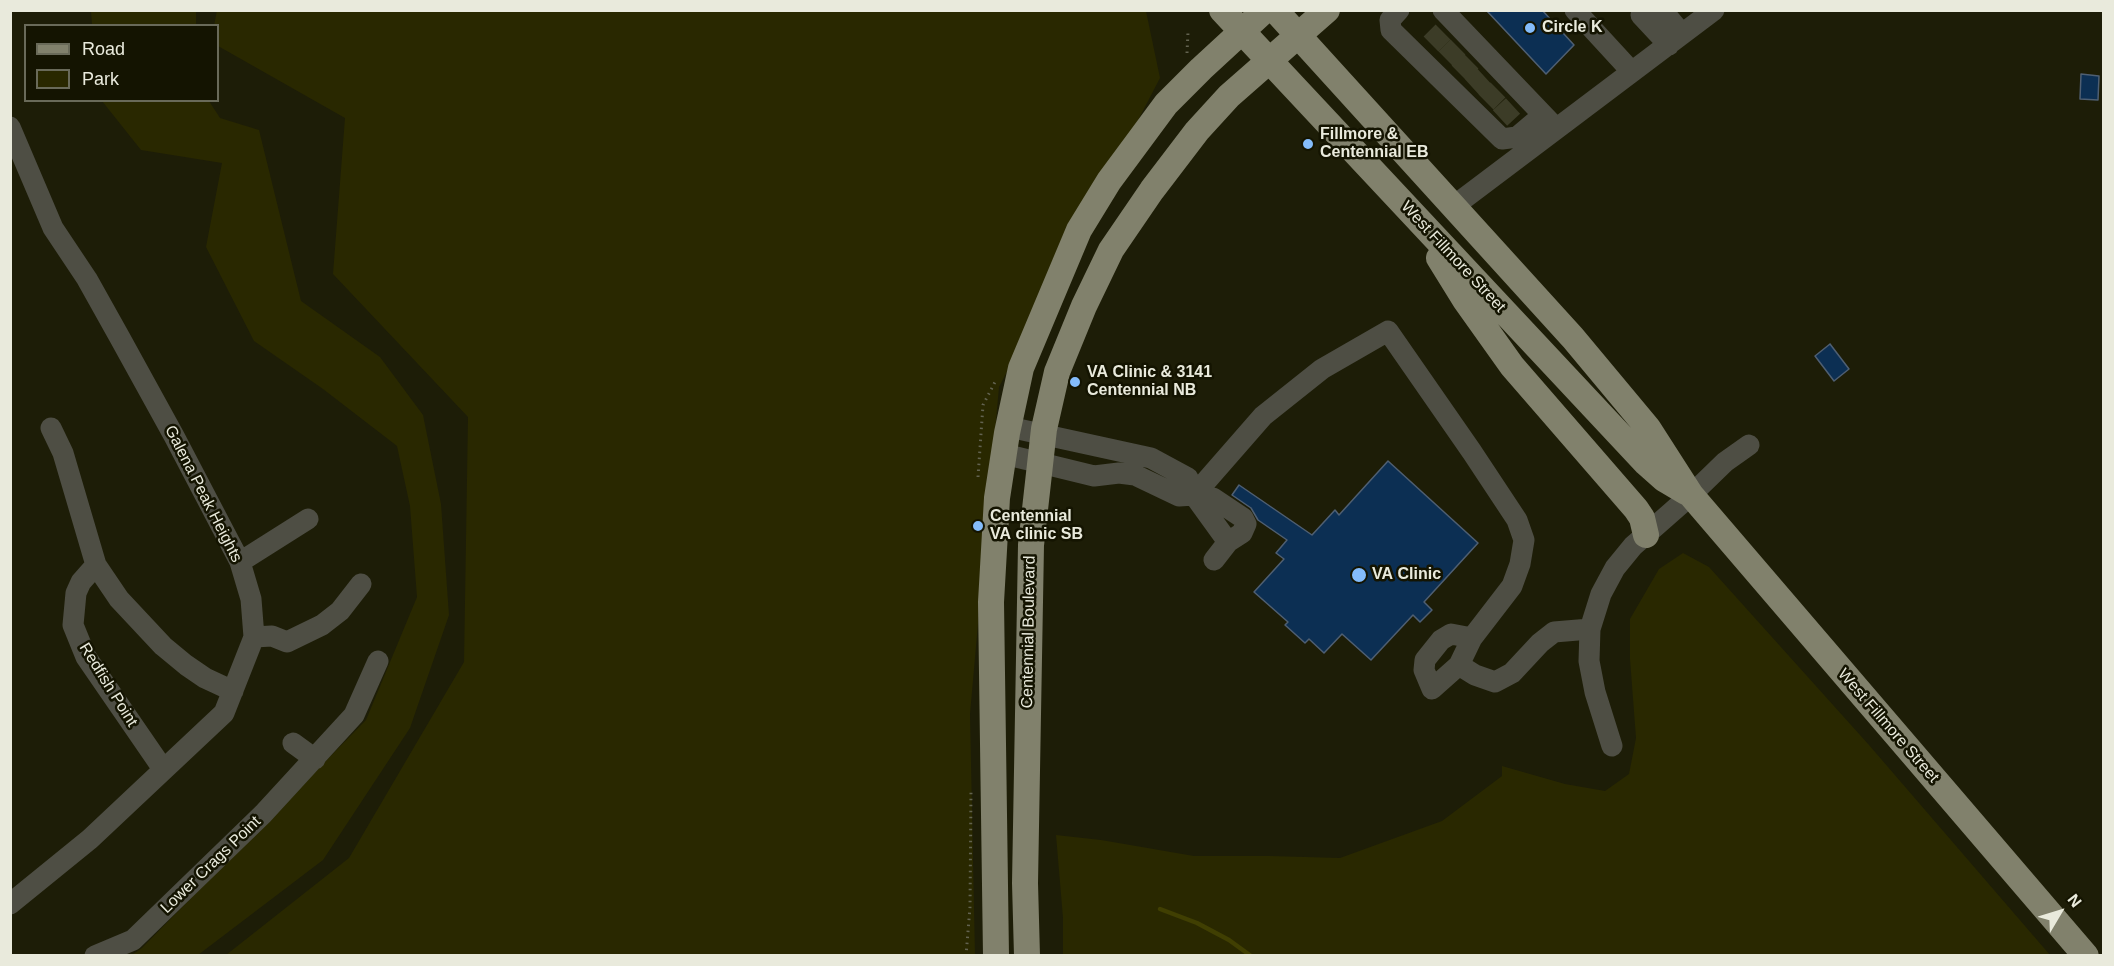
<!DOCTYPE html>
<style>
body{margin:0}
#map{position:relative;width:2114px;height:966px;overflow:hidden;background:#1d1d07;font-family:Arial,sans-serif}
canvas{display:block}
.frame{position:absolute;inset:0;border:12px solid #e9eadc;pointer-events:none}
.legend{position:absolute;left:24px;top:24px;width:195px;height:78px;box-sizing:border-box;background:#141401;border:2px solid #696a59;margin:0;padding:8px 10px;list-style:none;font-size:18px;color:#e9eadc}
.legend li{display:flex;align-items:center;gap:12px;height:30px}
.legend b{width:30px;border:2px solid #696a59}
.north{position:absolute;left:2030px;top:882px;width:60px;height:60px;-webkit-text-stroke:4px #141401;paint-order:stroke;rotate:52deg;font-size:16px;font-weight:700;line-height:24px;text-align:center;color:#e9eadc}
.north::after{content:'';display:block;margin:auto;width:21px;height:27px;background:#e9eadc;clip-path:polygon(50% 0,100% 100%,50% 72%,0 100%)}
</style>
<div id="map">
<canvas width="2114" height="966"></canvas>
<div class="frame"></div>
<ul class="legend">
<li><b style="height:8px;background:#81816c"></b>Road</li>
<li><b style="height:16px;background:#292800"></b>Park</li>
</ul>
<div class="north">N</div>
</div>
<script>
const ctx = document.querySelector('canvas').getContext('2d');
ctx.lineJoin = 'round';
function fill(path, color) {
  ctx.fillStyle = color;
  ctx.fill(path, 'evenodd');
}
function toPath(rows) {
  const path = new Path2D();
  for (const r of rows) {
    path.moveTo(r[0], r[1]);
    for (let i = 2; i < r.length; i += 2) path.lineTo(r[i], r[i + 1]);
  }
  return path;
}
function strokePath(path, color, width, dash) {
  ctx.strokeStyle = color;
  ctx.lineWidth = width;
  ctx.lineCap = dash ? 'butt' : 'round';
  ctx.setLineDash(dash || []);
  ctx.stroke(path);
}
function write(font, color, halo, rows, align = 'center') {
  ctx.font = font + ' Arial,sans-serif';
  ctx.lineWidth = 5;
  ctx.setLineDash([]);
  ctx.textBaseline = 'middle';
  ctx.strokeStyle = halo;
  ctx.fillStyle = color;
  for (const [text, x, y, turn = 0] of rows) {
    ctx.save();
    ctx.translate(x, y);
    ctx.rotate((+turn || 0) * Math.PI / 180);
    ctx.textAlign = isNaN(turn) ? turn : align;
    if (halo) ctx.strokeText(text, 0, 0);
    ctx.fillText(text, 0, 0);
    ctx.restore();
  }
}
fill(toPath([
 [217,10,1146,11,1160,78,999,387,970,714,975,955,226,955,349,858,464,662,468,417,333,274,345,118,218,46,218,26,214,26],
 [91,11,196,11,196,25,92,25],
 [102,101,209,101,220,118,259,130,301,301,380,357,423,415,441,504,449,615,410,728,323,860,198,955,132,955,142,948,366,720,417,597,410,506,397,446,323,389,254,341,206,247,222,163,141,150],
 [1683,553,1709,567,1869,745,2050,955,1063,955,1063,918,1056,835,1101,840,1194,856,1270,856,1340,858,1442,821,1502,776,1502,766,1565,784,1605,791,1629,774,1636,738,1630,659,1630,619,1659,569]
]), '#292800');
strokePath(toPath([
 [1160,909,1197,923,1229,940,1251,956]
]), '#403f02', 4.5);
const building = toPath([
 [1486,10,1542,10,1574,45,1546,74,1486,10],
 [2081,74,2099,76,2098,100,2080,99,2081,74],
 [1830,344,1849,369,1834,381,1815,356,1830,344],
 [1388,461,1478,543,1424,602,1432,610,1420,622,1413,615,1371,660,1342,634,1324,653,1309,639,1305,643,1285,625,1288,622,1254,592,1284,559,1276,553,1287,540,1258,520,1251,508,1232,495,1239,485,1312,535,1335,510,1339,515,1388,461]
]);
fill(building, '#0c2f53');
strokePath(building, '#4f5f72', 1.5);
strokePath(toPath([
 [1431,44,1443,32],
 [1446,59,1458,47],
 [1459,73,1471,61],
 [1472,87,1484,76],
 [1486,102,1498,90],
 [1500,118,1513,106]
]), '#3c3c27', 21, [21, 10]);
strokePath(toPath([
 [1187,53,1188,32],
 [978,477,983,405,995,382],
 [966,956,970,907,971,792]
]), '#636350', 3, [1.5, 4.5]);
strokePath(toPath([
 [1399,10,1390,20,1391,30,1502,139,1517,137,1543,115],
 [1443,10,1552,124],
 [1575,10,1632,72],
 [1662,10,1682,34],
 [1641,15,1669,45],
 [10,127,53,228,87,279,120,338,174,436,240,562,251,599,254,637,224,713,90,839,10,904],
 [1454,206,1714,10],
 [1009,427,1151,458,1188,478,1194,495,1228,542],
 [51,428,63,453,96,565,119,599,163,646,186,665,205,678,233,691],
 [1004,454,1094,476,1119,473,1135,475,1179,496,1194,495,1213,498,1243,518,1246,524,1242,533,1228,542,1214,560],
 [1194,495,1263,416,1322,369,1388,331,1472,452,1517,520,1524,540,1520,564,1512,586,1472,638,1459,665,1475,675,1495,682,1512,673,1540,643,1554,632,1590,629],
 [240,562,308,519],
 [96,565,81,582,76,593,73,625,86,657,163,769],
 [254,637,272,636,287,642,322,625,340,611,361,584],
 [1459,665,1432,689,1424,670,1425,660,1441,640,1451,634,1472,638],
 [293,743,315,759],
 [1612,746,1595,692,1589,661,1590,629,1601,594,1615,568,1633,546,1691,495,1725,462,1749,445],
 [95,956,133,940,263,814,354,715,378,661]
]), '#4e4e44', 21);
strokePath(toPath([
 [1222,10,1646,463,1664,479,1686,492],
 [1275,10,1573,338,1648,428,1691,495,2086,956],
 [1439,258,1465,300,1512,366,1636,509,1642,518,1646,535],
 [996,956,991,602,997,498,1007,433,1021,368,1079,230,1109,181,1166,104,1201,69,1265,10],
 [1027,956,1025,883,1031,545,1044,429,1057,372,1084,306,1111,250,1152,190,1197,131,1229,96,1327,10]
]), '#81816c', 26);
for (const [x, y, r, color] of [
 [1530,28,6,"#84bcfb"],
 [1308,144,6,"#84bcfb"],
 [1075,382,6,"#84bcfb"],
 [978,526,6,"#84bcfb"],
 [1359,575,8,"#84bcfb"]
]) {
  const dot = new Path2D();
  dot.arc(x, y, r, 0, 2 * Math.PI);
  ctx.fillStyle = color;
  ctx.fill(dot);
  strokePath(dot, '#141401', 2);
}
write('bold 16px', '#e9eadc', '#141401', [
 ["Circle K",1542,28],
 ["Fillmore &",1320,135],
 ["Centennial EB",1320,153],
 ["VA Clinic & 3141",1087,373],
 ["Centennial NB",1087,391],
 ["Centennial",990,517],
 ["VA clinic SB",990,535],
 ["VA Clinic",1372,575]
], 'left');
write('16px', '#e9eadc', '#141401', [
 ["West Fillmore Street",1453,257,47],
 ["Galena Peak Heights",203,494,63],
 ["Centennial Boulevard",1029,632,-89],
 ["Redfish Point",108,685,58],
 ["West Fillmore Street",1888,726,49],
 ["Lower Crags Point",211,865,-44]
]);
</script>
